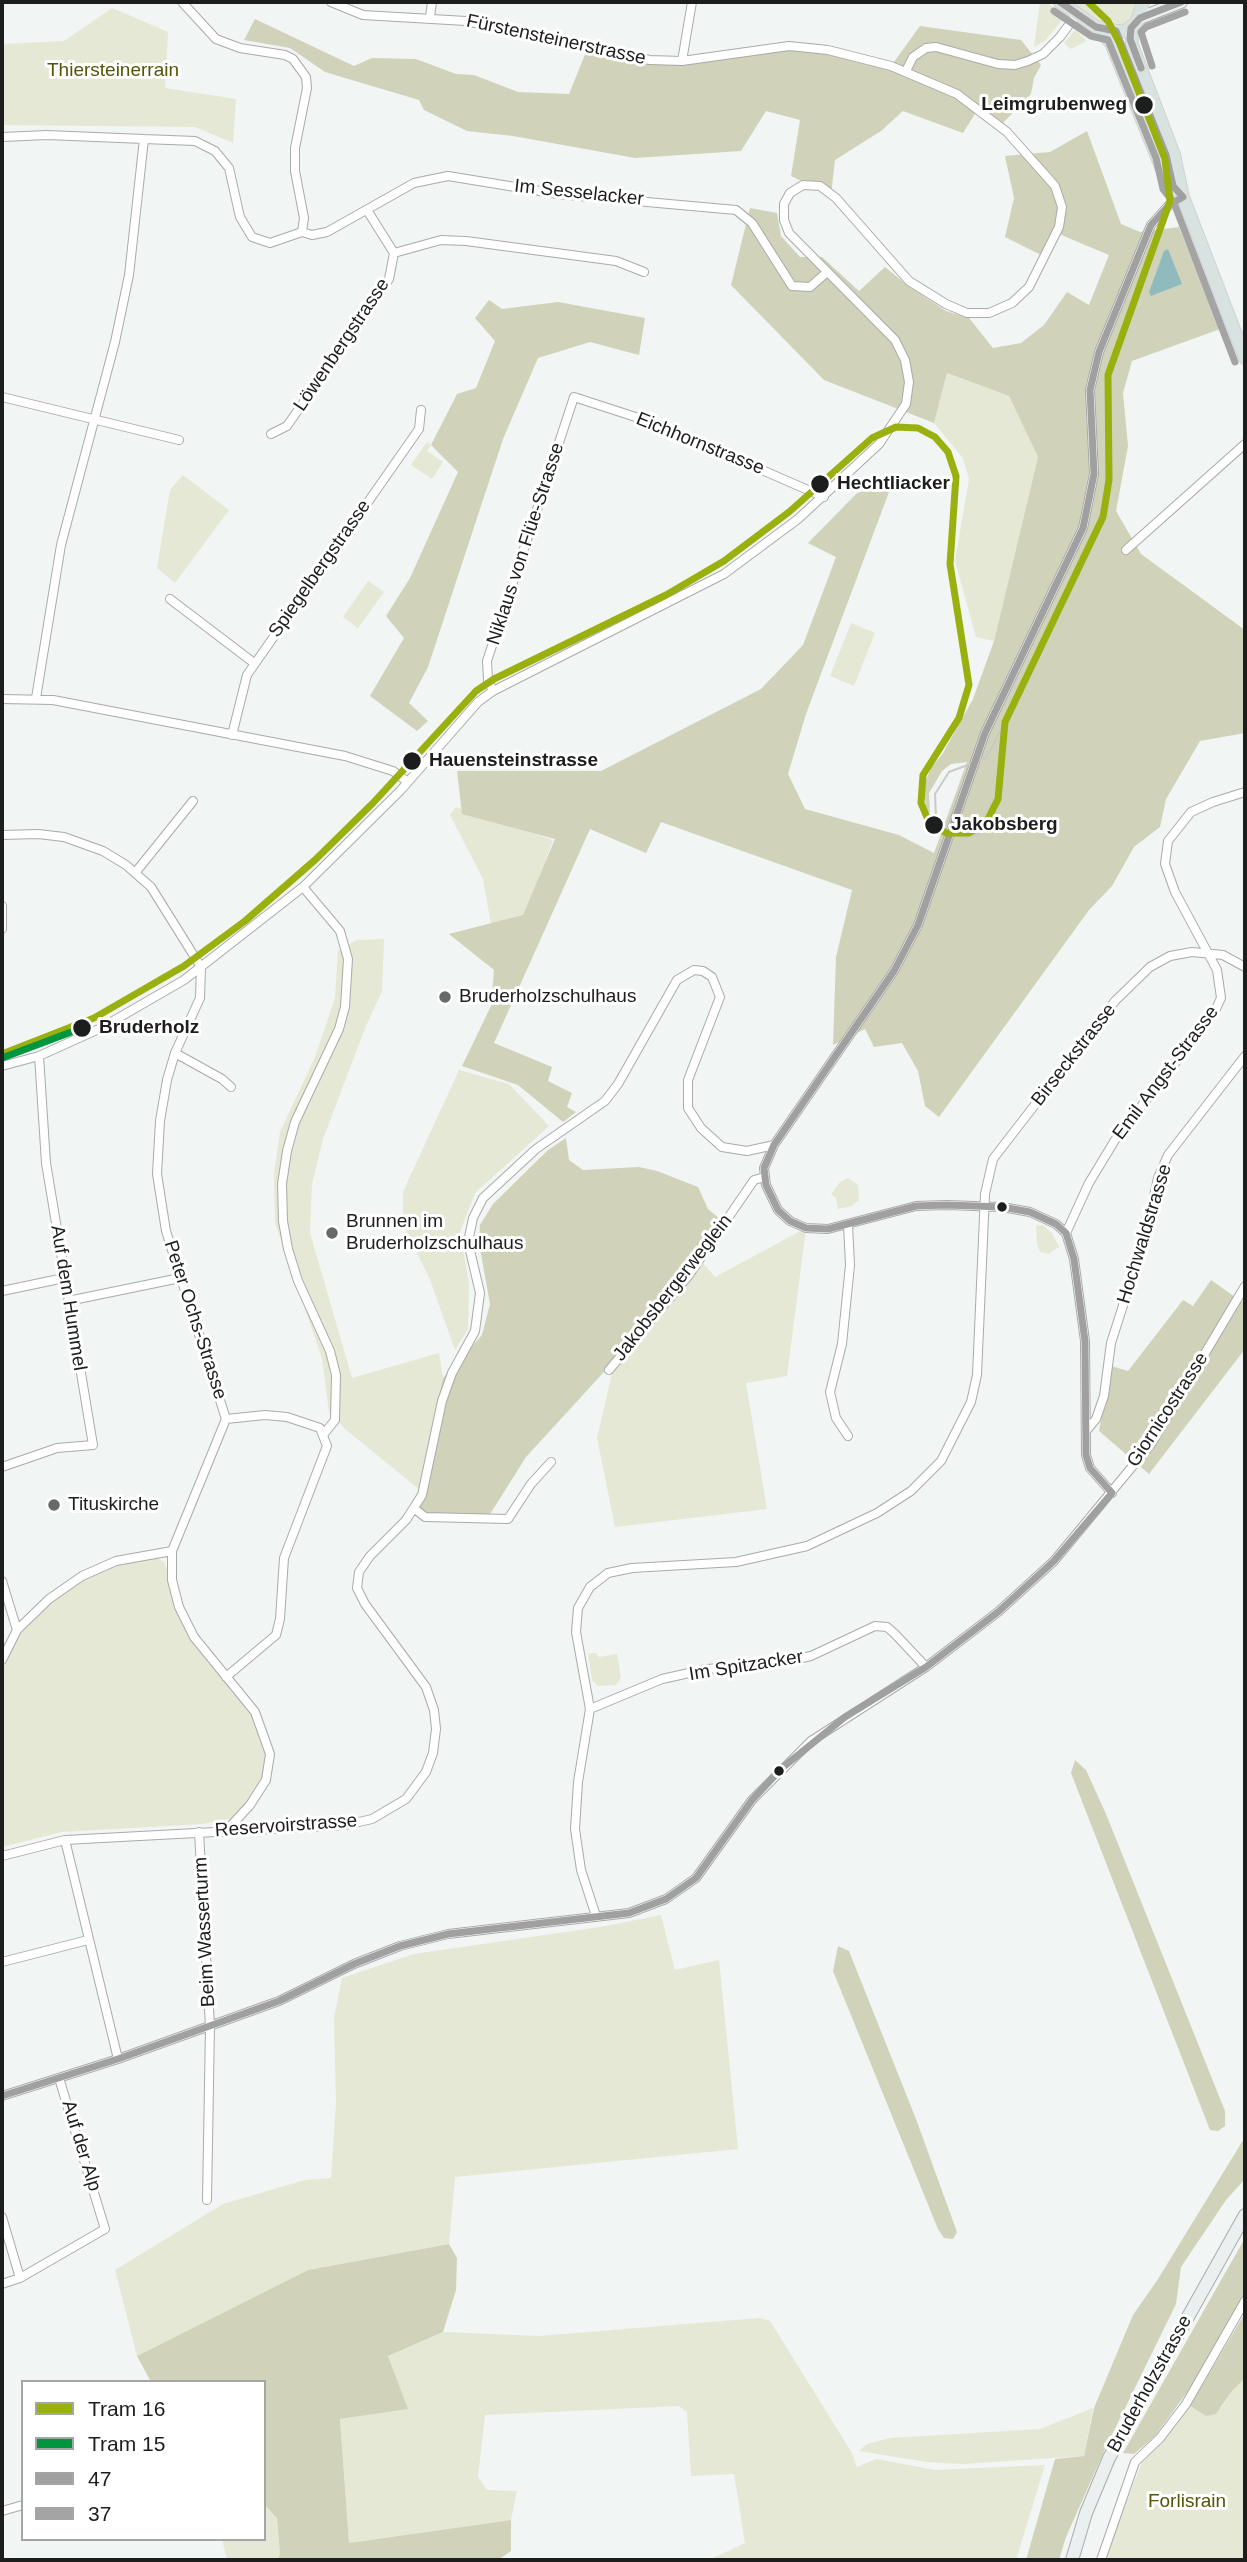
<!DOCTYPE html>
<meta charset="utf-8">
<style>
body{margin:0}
#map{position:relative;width:1247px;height:2562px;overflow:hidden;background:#f1f5f3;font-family:Arial,sans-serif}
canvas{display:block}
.frame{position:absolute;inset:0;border:4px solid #1c1e1d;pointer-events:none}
.legend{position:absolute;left:21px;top:2380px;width:245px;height:161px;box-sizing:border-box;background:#fff;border:2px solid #a4a5a5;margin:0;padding:9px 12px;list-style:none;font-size:21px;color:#1c1e1d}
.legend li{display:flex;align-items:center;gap:14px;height:35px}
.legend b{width:35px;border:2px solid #a4a5a5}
</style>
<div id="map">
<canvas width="1247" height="2562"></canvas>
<div class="frame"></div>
<ul class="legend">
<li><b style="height:9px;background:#99b00e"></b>Tram 16</li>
<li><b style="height:9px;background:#009640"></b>Tram 15</li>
<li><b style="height:9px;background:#9fa09f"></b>47</li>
<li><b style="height:9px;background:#a3a4a3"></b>37</li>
</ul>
</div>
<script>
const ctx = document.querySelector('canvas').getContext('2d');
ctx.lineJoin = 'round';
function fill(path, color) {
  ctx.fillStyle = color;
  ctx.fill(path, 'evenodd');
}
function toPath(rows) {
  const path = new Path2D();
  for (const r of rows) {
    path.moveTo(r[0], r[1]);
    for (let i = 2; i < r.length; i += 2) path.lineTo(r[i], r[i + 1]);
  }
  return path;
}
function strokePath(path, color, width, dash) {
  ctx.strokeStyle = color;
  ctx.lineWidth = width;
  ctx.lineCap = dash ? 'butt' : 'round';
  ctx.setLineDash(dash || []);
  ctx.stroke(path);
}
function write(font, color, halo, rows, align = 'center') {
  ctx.font = font + ' Arial,sans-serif';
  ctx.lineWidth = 6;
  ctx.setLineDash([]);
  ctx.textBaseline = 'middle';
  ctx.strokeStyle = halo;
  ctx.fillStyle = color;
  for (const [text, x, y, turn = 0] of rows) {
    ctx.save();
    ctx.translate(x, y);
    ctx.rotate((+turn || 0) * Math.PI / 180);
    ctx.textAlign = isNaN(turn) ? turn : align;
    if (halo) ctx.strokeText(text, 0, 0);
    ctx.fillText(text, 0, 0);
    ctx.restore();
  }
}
fill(toPath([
 [1040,2,1046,2,1062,14,1063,19,1045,41,1034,47],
 [1070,2,1138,2,1131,21,1120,27,1105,24],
 [112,8,168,32,165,88,236,99,233,143,195,127,2,125,2,44,64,41],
 [1075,30,1087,41,1071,49,1064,43],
 [947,373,1009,396,1038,457,994,641,976,637,955,561,969,479,963,458,934,423],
 [427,442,431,445,427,451,443,462,432,479,411,465],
 [183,475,229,510,175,583,157,568,170,490],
 [368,581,384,592,358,628,343,617],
 [851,623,875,633,854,686,830,676],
 [456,807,553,840,520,930,493,936,483,879,450,815],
 [384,939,382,991,365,1028,323,1139,312,1184,310,1233,352,1378,439,1353,443,1378,420,1490,345,1429,329,1412,322,1358,275,1223,274,1174,280,1132,315,1057,335,998,338,951,357,940],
 [459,1070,509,1084,549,1126,475,1193,460,1232,469,1283,468,1329,455,1350,429,1277,403,1225,403,1192],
 [848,1178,858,1185,859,1200,852,1206,838,1209,836,1198,831,1194,840,1182],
 [1042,1225,1052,1233,1059,1247,1048,1254,1040,1252,1037,1243,1036,1226],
 [806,1228,787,1376,746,1383,767,1509,615,1527,597,1438,613,1369,702,1262,715,1277],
 [149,1553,164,1562,194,1637,255,1712,270,1754,266,1780,236,1818,202,1824,61,1832,2,1847,2,1660,17,1630,82,1576],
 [596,1653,599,1657,617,1654,621,1677,616,1685,598,1686,592,1680,588,1654],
 [661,1915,675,1970,719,1960,738,2149,455,2177,449,2244,308,2270,137,2356,115,2270,223,2204,305,2180,331,2178,336,2104,334,2018,342,1978,414,1954,600,1927],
 [760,2318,770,2321,852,2453,857,2467,876,2459,935,2470,1045,2465,1016,2560,709,2560,745,2543,734,2474,691,2476,687,2412,679,2406,485,2415,478,2477,487,2490,517,2491,511,2520,349,2543,340,2419,407,2409,388,2356,443,2332,539,2336],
 [1245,2378,1245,2560,1104,2560,1144,2457,1190,2406,1206,2416,1222,2407,1232,2391],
 [1093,2408,1084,2456,962,2464,927,2462,859,2451,867,2444,890,2438,1040,2429],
 [264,2504,277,2518,280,2555,278,2560,227,2560,222,2539,264,2539]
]), '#e5e8d4');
fill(toPath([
 [255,19,354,66,372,58,416,59,456,74,474,75,518,92,569,94,588,47,650,60,789,46,891,66,920,26,1021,40,1041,65,1034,78,1031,94,1000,126,978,109,963,133,903,111,881,131,835,160,831,195,791,176,800,120,766,111,741,151,635,158,513,136,467,131,424,110,419,100,325,72,290,48,244,40],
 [1087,131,1121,224,1140,232,1179,227,1220,329,1132,361,1123,393,1128,446,1116,511,1141,554,1245,630,1245,733,1200,741,1166,799,1160,827,1134,847,1112,886,1089,910,939,1117,925,1106,918,1071,902,1043,874,1047,865,1029,833,1045,836,957,852,890,661,822,646,853,590,829,494,1043,552,1067,548,1081,572,1093,567,1107,576,1112,563,1122,518,1085,462,1066,491,1006,494,970,449,934,523,915,555,839,462,814,457,771,601,771,761,689,803,645,836,557,808,543,857,493,892,484,806,714,788,774,805,809,899,835,934,853,967,762,951,764,942,771,929,793,930,812,926,811,924,785,931,768,943,753,973,699,994,641,1038,457,1009,396,947,373,934,423,824,380,731,285,750,208,777,213,781,236,800,257,822,257,859,291,885,267,908,286,946,311,969,318,993,348,1021,343,1044,325,1067,292,1089,305,1109,255,1052,231,1041,255,1005,237,1014,198,1005,156,1050,152],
 [489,300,502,309,558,302,645,318,639,355,590,342,538,358,503,439,428,667,409,703,428,721,417,731,370,696,404,638,386,616,410,578,458,472,431,445,457,394,476,388,495,341,475,318],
 [566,1138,569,1160,583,1170,639,1167,657,1171,698,1187,708,1209,721,1220,687,1270,614,1361,526,1457,487,1519,425,1517,415,1509,443,1378,482,1335,490,1304,479,1243,480,1225,493,1204,548,1150],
 [1211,1280,1242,1302,1245,1298,1245,1349,1149,1474,1099,1431,1111,1366,1128,1371,1183,1300,1193,1306],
 [1075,1760,1086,1770,1106,1814,1225,2111,1225,2126,1218,2131,1210,2130,1071,1773],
 [838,1946,849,1951,916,2119,957,2232,953,2239,944,2238,938,2229,833,1971],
 [1245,2137,1245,2179,1226,2200,1181,2267,1176,2304,1106,2447,1066,2537,1059,2560,1026,2560,1055,2459,1084,2456,1094,2408,1133,2315,1158,2279],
 [1245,2238,1245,2295,1198,2377,1155,2436,1134,2454,1123,2453],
 [449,2244,457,2258,456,2290,443,2332,388,2356,408,2409,340,2419,349,2543,511,2520,511,2551,498,2560,278,2560,280,2554,277,2518,264,2504,264,2382,151,2382,137,2356,308,2270],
 [1245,2313,1245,2378,1232,2391,1216,2414,1206,2416,1190,2406]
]), '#d0d3b9');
fill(toPath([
 [1168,249,1182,284,1151,296,1149,292,1164,251]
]), '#90bbbe');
const minor = toPath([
 [182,2,216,39,240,48,285,55,293,59,306,77,307,88,295,148,295,171,304,218,302,232],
 [430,17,432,2],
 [682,61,692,2],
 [906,71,913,57,926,48,936,47,998,64,1015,65,1028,61,1043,54,1060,37,1077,14],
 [2,137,47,135,144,139],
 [302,232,312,235,327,232,414,183,448,176,558,194,736,210,752,223,792,286,810,287,826,273],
 [394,253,441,240,466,241,616,261,644,272],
 [2,397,179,440],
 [271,434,287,426,389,279,394,253,367,210],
 [1126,550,1245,444],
 [170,599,254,663],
 [493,691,488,680,487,661,574,397,654,423,824,497],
 [36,698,61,545,115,342,129,275,144,139,195,141,215,151,229,168,240,217,252,237,270,243,302,232],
 [2,699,53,700,345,756,393,771,408,782],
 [232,735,247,675,419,429,421,410],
 [2,835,38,834,64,837,103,851,126,865,151,887,201,967,200,998,175,1053,167,1080,160,1121,157,1174,166,1231,226,1419,172,1551,172,1580,179,1607,194,1637,255,1712,270,1754,266,1780,250,1805,226,1831],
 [135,873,193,801],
 [303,887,340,931,348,959,345,1007,339,1029,295,1122,287,1151,282,1184,283,1221,288,1249,298,1281,330,1351,336,1375,335,1420,324,1434],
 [2,906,2,929],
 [175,1053,222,1079,231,1087],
 [2,1066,39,1056,101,1028,184,980,303,887,400,791,478,702,493,691,724,574,798,519,879,444,906,404,909,382,905,360,895,340,789,233,784,220,784,204,790,193,803,185,820,186,836,198,909,281,946,304,967,313,989,313,1012,303,1029,287,1059,227,1062,207,1055,186,1007,132,957,94,891,66,828,50,789,46,682,61,650,60,466,21,363,15,331,2],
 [1066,1233,1089,1183,1115,1140,1214,1013,1221,998,1217,970,1175,892,1165,864,1168,841,1191,812,1213,802,1245,792],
 [2,1291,64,1278],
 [68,1301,180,1278],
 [609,1370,689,1275,754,1180,765,1177],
 [226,1419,265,1415,287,1417,320,1428,327,1446,284,1558,280,1619,276,1635,226,1677],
 [1086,1431,1096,1419,1104,1396,1111,1343,1144,1240,1158,1178,1168,1155,1245,1056],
 [848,1436,836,1418,830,1392,842,1344,850,1265,848,1225],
 [2,1467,57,1448,93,1445,46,1163,39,1056],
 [1112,1493,1090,1468,1086,1455,1085,1341,1074,1259,1066,1233,1056,1224,1030,1212,1002,1207,947,1205,916,1206,828,1229,806,1228,790,1221,778,1210,766,1185,764,1168,774,1145,894,971,918,925,985,733,1083,528,1094,474,1090,390,1099,352,1151,225,1169,205,1183,197],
 [415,1509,425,1517,508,1519,531,1484,551,1462],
 [2,1581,17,1630],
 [2,1660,17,1630,49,1599,82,1576,116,1561,172,1551],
 [590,1709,662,1679,707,1669,779,1663,811,1656,875,1626,887,1627,895,1634,926,1667],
 [199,1832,210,2026,207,2200],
 [65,1840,118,2059],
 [2,1856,65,1840,346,1825,372,1819,406,1799,426,1772,433,1753,436,1729,434,1710,426,1687,365,1604,357,1588,359,1572,370,1556,406,1520,422,1495,442,1401,452,1373,475,1331,480,1293,468,1242,473,1218,483,1198,536,1149,605,1101,618,1084,677,980,694,970,703,971,712,977,720,997,688,1080,688,1108,701,1128,722,1147,747,1151,774,1145],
 [596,1916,581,1870,575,1829,578,1782,590,1709,576,1632,578,1608,590,1587,608,1573,632,1568,736,1562,807,1546,877,1513,911,1491,941,1461,971,1402,977,1375,985,1194,993,1159,1115,1001,1150,967,1170,956,1192,952,1223,955,1245,967],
 [2,1962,88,1940],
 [2,2096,118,2059,279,2001,354,1964,400,1946,448,1934,629,1913,666,1899,696,1878,752,1800,811,1741,926,1667,998,1612,1054,1561,1151,1444,1245,1286],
 [2,2217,20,2278],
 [2,2284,20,2278,105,2229,59,2078],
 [2,2511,23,2505],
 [1101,2560,1135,2462,1160,2438,1186,2404,1245,2301]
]);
const secondary = toPath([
 [1140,18,1181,2],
 [1072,2560,1086,2513,1109,2458,1245,2215]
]);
const primary = toPath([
 [1060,2,1096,27,1116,31,1125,31,1137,22,1143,2],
 [1096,27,1111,43,1161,167,1183,197],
 [1131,28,1132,45,1174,155,1183,197,1245,358]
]);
strokePath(minor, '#a8aba9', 10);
strokePath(secondary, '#a8aba9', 14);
strokePath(primary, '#d1d2d2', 14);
strokePath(minor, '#fdfefd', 8);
strokePath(secondary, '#eaf0ef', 12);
strokePath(primary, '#d8e2e1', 12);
strokePath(toPath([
 [982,833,965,838,947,832,936,817,935,794,949,772,986,758,1007,718]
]), '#c9cac9', 2);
strokePath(toPath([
 [1060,2,1096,27,1116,31,1166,155,1173,186,1183,197],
 [1141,68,1130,39,1131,28,1140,18,1181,2],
 [1112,1493,1090,1468,1086,1455,1085,1341,1074,1259,1066,1233,1056,1224,1030,1212,1002,1207,947,1205,916,1206,828,1229,806,1228,790,1221,778,1210,766,1185,764,1168,774,1145,894,971,918,925,985,733,1083,528,1094,474,1090,390,1099,352,1151,225,1169,205,1183,197],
 [2,2096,118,2059,279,2001,354,1964,400,1946,448,1934,629,1913,666,1899,696,1878,752,1800,782,1768,845,1717,926,1667,998,1612,1054,1561,1112,1493]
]), '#9fa09f', 7);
strokePath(toPath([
 [1054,11,1091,36,1108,40,1156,158,1163,189,1174,203,1235,362],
 [1152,66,1141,32,1146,27,1185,12]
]), '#a3a4a3', 7);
strokePath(toPath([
 [2,1054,94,1018,184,966,245,921,315,860,373,803,476,691,494,679,666,595,724,561,789,512,872,438,896,427,918,428,935,437,948,452,956,476,950,564,969,685,959,718,923,775,921,803,929,822,946,833,969,833,986,823,998,799,1005,722,1103,517,1109,480,1108,375,1170,201,1165,159,1119,42,1108,21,1088,2]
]), '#99b00e', 7);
strokePath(toPath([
 [2,1058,82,1028]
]), '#009640', 7);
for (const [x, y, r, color] of [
 [1144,105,10,"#1c1e1d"],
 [820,484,10,"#1c1e1d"],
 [412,761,10,"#1c1e1d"],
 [934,825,10,"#1c1e1d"],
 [445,997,7,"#676968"],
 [82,1028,10,"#1c1e1d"],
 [1002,1207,6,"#1c1e1d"],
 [332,1233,7,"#676968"],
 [54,1505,7,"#676968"],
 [779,1771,6,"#1c1e1d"]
]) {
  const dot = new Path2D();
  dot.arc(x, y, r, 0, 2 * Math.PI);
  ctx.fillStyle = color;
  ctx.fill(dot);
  strokePath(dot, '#fff', 2.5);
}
write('19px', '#1c1e1d', '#fff', [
 ["Fürstensteinerstrasse",556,40,12],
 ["Im Sesselacker",579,193,6],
 ["Löwenbergstrasse",342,345,-56],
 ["Eichhornstrasse",700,444,22],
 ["Niklaus von Flüe-Strasse",526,544,-72],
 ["Spiegelbergstrasse",320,569,-55],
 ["Birseckstrasse",1074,1055,-52],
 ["Emil Angst-Strasse",1166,1073,-53],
 ["Hochwaldstrasse",1145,1234,-73],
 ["Jakobsbergerweglein",673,1288,-52],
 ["Auf dem Hummel",68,1298,81],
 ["Peter Ochs-Strasse",195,1320,72],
 ["Giornicostrasse",1168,1410,-57],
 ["Im Spitzacker",746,1666,-9],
 ["Reservoirstrasse",286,1826,-4],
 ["Beim Wasserturm",205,1932,-93],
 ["Auf der Alp",81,2146,73],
 ["Bruderholzstrasse",1150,2384,-61]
]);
write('19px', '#545506', '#fff', [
 ["Thiersteinerrain",113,71],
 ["Forlisrain",1187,2502]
]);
write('bold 19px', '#1c1e1d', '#fff', [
 ["Leimgrubenweg",1127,105,"right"],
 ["Hechtliacker",837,484],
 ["Hauensteinstrasse",429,761],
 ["Jakobsberg",951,825],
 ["Bruderholz",99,1028]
], 'left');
write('19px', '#1c1e1d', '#fff', [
 ["Bruderholzschulhaus",459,997],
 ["Brunnen im",346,1222],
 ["Bruderholzschulhaus",346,1244],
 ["Tituskirche",68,1505]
], 'left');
</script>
